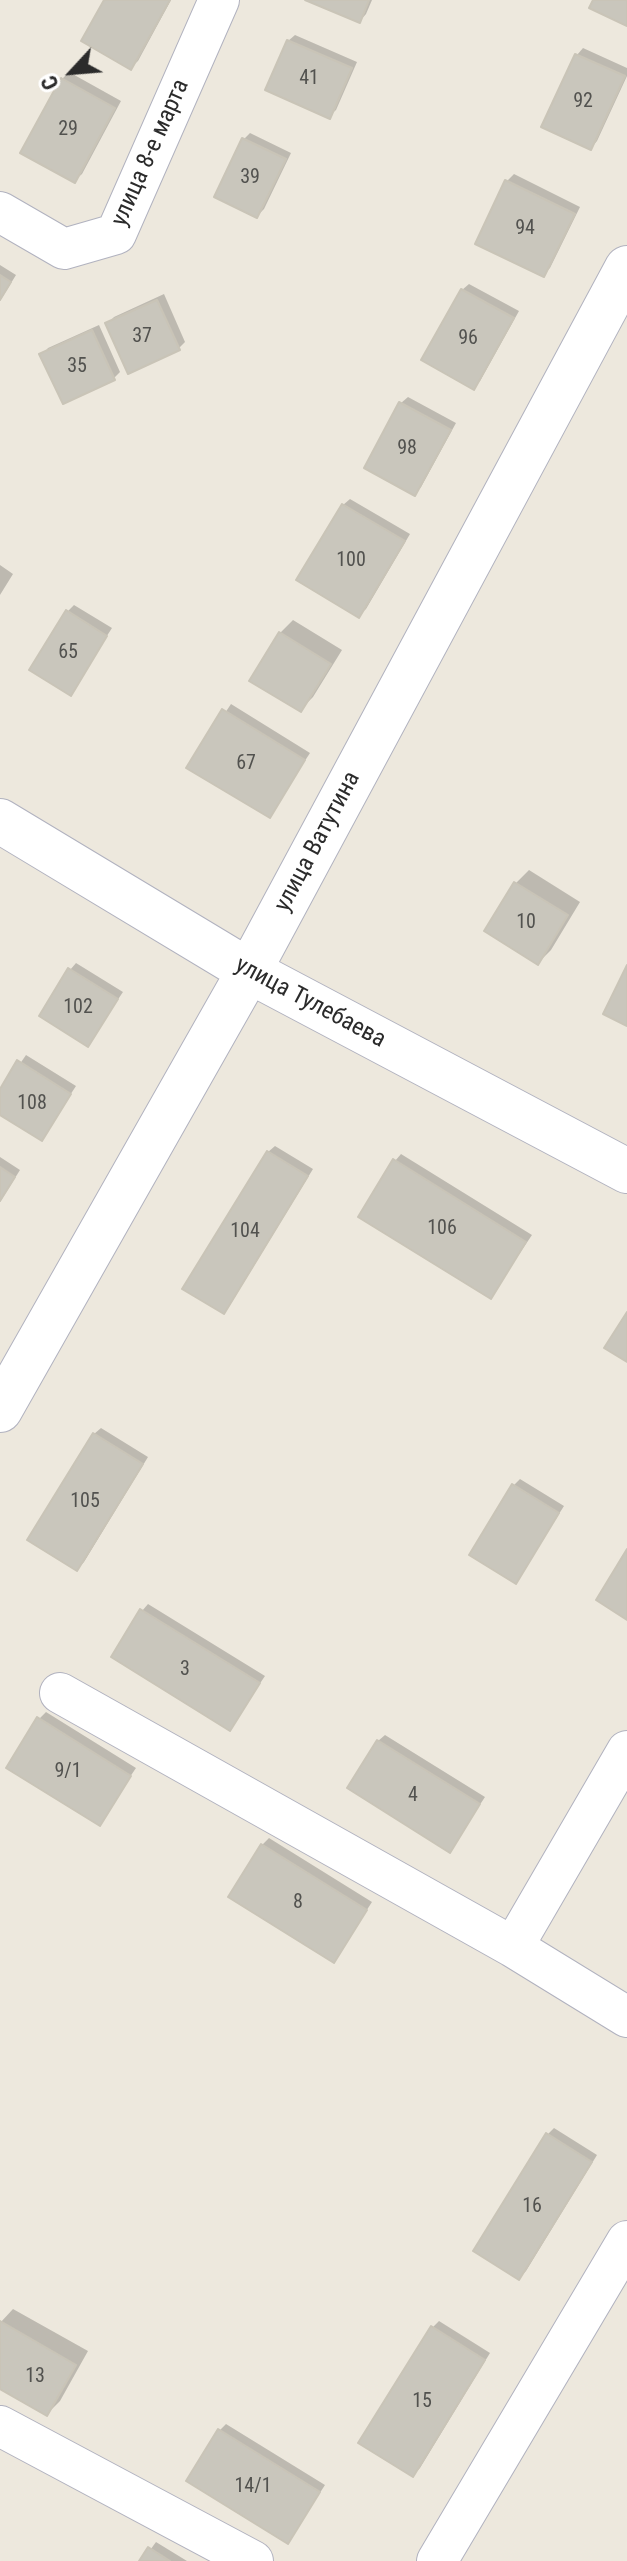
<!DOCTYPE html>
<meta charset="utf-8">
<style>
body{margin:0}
#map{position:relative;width:627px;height:2561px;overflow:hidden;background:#ede8dd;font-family:"Roboto Condensed",sans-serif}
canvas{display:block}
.north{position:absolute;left:32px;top:32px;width:80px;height:80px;-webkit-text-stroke:6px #fff;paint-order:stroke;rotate:244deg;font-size:22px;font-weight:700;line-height:32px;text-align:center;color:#2b2b2b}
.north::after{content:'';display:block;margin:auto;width:28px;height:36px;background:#2b2b2b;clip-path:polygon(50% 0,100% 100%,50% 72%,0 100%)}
</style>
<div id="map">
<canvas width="627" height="2561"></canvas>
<div class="north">С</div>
</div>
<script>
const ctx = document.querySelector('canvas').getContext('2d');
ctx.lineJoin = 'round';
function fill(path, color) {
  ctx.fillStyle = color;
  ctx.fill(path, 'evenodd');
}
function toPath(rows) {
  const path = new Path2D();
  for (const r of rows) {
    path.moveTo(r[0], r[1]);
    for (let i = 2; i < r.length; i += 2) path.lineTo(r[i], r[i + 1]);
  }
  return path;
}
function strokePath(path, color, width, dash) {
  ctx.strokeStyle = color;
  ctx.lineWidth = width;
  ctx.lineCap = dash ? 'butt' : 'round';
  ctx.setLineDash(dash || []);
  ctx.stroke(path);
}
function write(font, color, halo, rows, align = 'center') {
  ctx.font = font + ' "Roboto Condensed",sans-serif';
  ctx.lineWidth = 8;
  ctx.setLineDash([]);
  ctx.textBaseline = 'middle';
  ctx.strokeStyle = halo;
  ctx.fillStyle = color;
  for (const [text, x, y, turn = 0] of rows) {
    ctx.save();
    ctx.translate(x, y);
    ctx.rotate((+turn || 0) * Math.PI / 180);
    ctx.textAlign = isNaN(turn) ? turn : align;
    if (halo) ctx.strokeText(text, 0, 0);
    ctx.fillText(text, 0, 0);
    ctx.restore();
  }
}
fill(toPath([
 [106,0,171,0,138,61,131,67],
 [307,0,372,0,366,14,360,21],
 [295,35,357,62,336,110,329,116,288,41],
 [583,48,627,68,627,76,597,141,591,148,577,55],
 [69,72,121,101,82,174,75,180,62,79],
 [250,133,291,153,264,209,257,216,244,139],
 [514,174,580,207,550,268,543,275,477,243,507,181],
 [0,265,16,275,0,301],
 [469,284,519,311,480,381,473,387,462,290],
 [164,294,185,342,179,348,107,324,114,317],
 [99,325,120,372,114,378,42,355,48,348],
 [408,397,456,423,421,487,415,494,401,403],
 [350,499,410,534,366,609,359,615,343,505],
 [0,565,13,574,0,595],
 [74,605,112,628,70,693,68,611],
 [293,620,342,650,313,697,300,710,280,633],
 [231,704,310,753,269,816,189,767],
 [529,870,580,902,551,950,538,963,486,930,516,883],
 [76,963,123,992,88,1044,70,970],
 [26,1055,76,1086,42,1138,0,1113,0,1093],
 [275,1146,313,1169,230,1305,224,1311,268,1152],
 [401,1154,532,1235,491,1296,395,1161],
 [0,1157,20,1170,0,1202],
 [101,1428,148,1457,84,1562,77,1569,94,1434],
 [520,1479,564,1506,516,1582,514,1485],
 [148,1604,265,1676,230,1728,142,1611],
 [46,1712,136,1768,99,1823,39,1719],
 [385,1735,485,1797,450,1850,378,1741],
 [269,1838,372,1902,334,1960,262,1845],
 [554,2128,597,2155,526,2271,519,2278,547,2135],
 [13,2309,88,2351,60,2401,47,2414,0,2387,0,2323],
 [439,2321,490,2353,420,2468,413,2475,432,2328],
 [226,2424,325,2485,288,2542,220,2430],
 [156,2542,187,2561,142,2561]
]), '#0003');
const building = toPath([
 [104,0,170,0,131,70,81,41,104,0],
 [305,0,369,0,360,23,305,0],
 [593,0,627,0,627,26,589,8,593,0],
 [287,40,352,68,330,119,265,90,287,40],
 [575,54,625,76,591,150,541,127,575,54],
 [61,78,115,108,75,183,20,153,61,78],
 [242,138,286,159,257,218,214,197,242,138],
 [505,180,575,214,544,277,475,244,505,180],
 [0,275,11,282,0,300,0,275],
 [461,289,514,318,474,390,421,360,461,289],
 [157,300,180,350,128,374,105,323,157,300],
 [92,330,115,380,63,404,39,354,92,330],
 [399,402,451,430,415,496,364,468,399,402],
 [342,504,405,541,359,618,296,580,342,504],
 [66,610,107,636,71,696,29,670,66,610],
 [279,632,331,664,301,712,249,681,279,632],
 [222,709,305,760,270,818,186,768,222,709],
 [514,882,568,915,538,965,484,931,514,882],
 [627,965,627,1026,603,1014,627,965],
 [68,968,118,999,88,1047,39,1016,68,968],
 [17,1060,71,1094,42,1141,0,1115,0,1089,17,1060],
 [267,1151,308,1176,224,1314,182,1289,267,1151],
 [393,1159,526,1242,491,1299,358,1217,393,1159],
 [0,1167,15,1177,0,1201,0,1167],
 [627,1312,627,1362,604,1348,627,1312],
 [93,1433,143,1464,77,1571,27,1540,93,1433],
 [512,1484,559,1513,516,1584,469,1555,512,1484],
 [627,1549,627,1620,596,1600,627,1549],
 [140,1609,260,1683,230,1731,111,1657,140,1609],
 [37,1717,131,1776,100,1826,6,1768,37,1717],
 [377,1740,480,1804,450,1853,347,1788,377,1740],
 [261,1844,367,1910,334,1963,228,1897,261,1844],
 [546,2133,592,2162,519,2280,473,2251,546,2133],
 [0,2321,76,2365,47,2416,0,2389,0,2321],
 [431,2326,485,2360,413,2477,358,2443,431,2326],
 [218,2429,320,2492,288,2544,186,2481,218,2429],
 [148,2547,170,2561,139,2561,148,2547]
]);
fill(building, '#c9c6bc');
strokePath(building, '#c9c4b7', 2);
const street = toPath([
 [0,212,64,249,116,234,219,0],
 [60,1693,513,1947],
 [627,1751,513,1947,627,2017],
 [0,2426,253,2561],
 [437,2561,627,2241]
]);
const secondary = toPath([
 [0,821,249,971,627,1171],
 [0,1410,249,971,627,268]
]);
strokePath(street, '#b1b2bf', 42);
strokePath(secondary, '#b1b2bf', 46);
strokePath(street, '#fff', 40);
strokePath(secondary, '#fff', 44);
write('20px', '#52524f', null, [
 ["41",309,79],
 ["92",583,102],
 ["29",68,130],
 ["39",250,178],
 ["94",525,229],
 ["37",142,337],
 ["96",468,339],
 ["35",77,367],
 ["98",407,449],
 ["100",351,561],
 ["65",68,653],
 ["67",246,764],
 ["10",526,923],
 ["102",78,1008],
 ["108",32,1104],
 ["106",442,1229],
 ["104",245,1232],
 ["105",85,1502],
 ["3",185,1670],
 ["9/1",68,1772],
 ["4",413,1796],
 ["8",298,1903],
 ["16",532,2207],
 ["13",35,2377],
 ["15",422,2402],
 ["14/1",253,2487]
]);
write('24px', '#2b2b2b', '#fff', [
 ["улица 8-е марта",151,153,-66],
 ["улица Ватутина",318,842,-62],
 ["улица Тулебаева",310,1003,28]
]);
</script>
